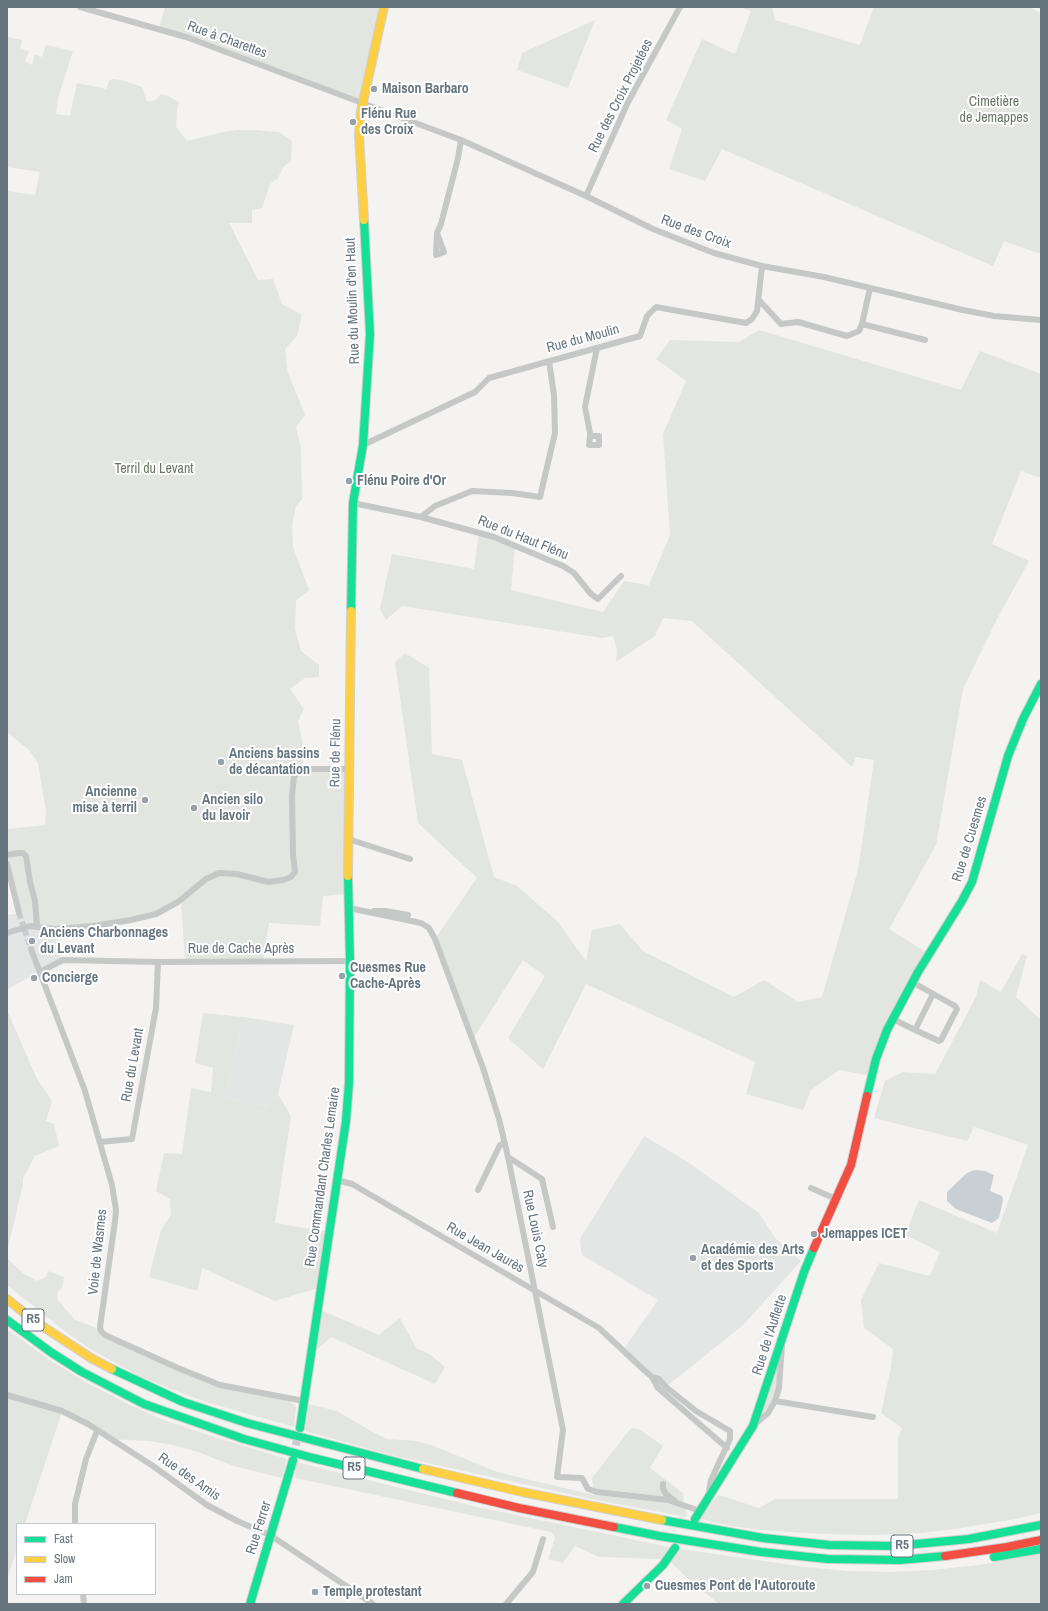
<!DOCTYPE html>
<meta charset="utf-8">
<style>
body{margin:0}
#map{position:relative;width:1048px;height:1611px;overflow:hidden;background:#f4f3f2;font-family:"Archivo Narrow",sans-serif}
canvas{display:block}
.frame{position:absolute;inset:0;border:8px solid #67757f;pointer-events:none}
.legend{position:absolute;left:16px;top:1523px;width:140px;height:72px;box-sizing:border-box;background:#fff;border:1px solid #c2c8cc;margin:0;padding:5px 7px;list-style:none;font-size:12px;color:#67757f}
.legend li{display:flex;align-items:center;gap:8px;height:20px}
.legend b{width:20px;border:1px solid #c2c8cc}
</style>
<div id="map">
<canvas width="1048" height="1611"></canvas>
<div class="frame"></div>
<ul class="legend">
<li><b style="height:5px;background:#16e098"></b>Fast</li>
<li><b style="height:5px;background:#ffcf43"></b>Slow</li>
<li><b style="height:5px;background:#f24e42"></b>Jam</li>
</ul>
</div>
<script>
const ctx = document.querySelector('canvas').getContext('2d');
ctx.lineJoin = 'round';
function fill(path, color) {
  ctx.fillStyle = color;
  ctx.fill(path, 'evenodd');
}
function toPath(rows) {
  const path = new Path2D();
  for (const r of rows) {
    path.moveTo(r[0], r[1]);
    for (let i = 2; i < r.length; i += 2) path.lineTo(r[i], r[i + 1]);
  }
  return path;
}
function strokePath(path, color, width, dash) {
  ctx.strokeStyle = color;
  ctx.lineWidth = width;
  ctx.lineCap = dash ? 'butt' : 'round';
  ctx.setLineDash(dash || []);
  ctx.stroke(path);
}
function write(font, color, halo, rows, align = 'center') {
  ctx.font = font + ' "Archivo Narrow",sans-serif';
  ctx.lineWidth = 4;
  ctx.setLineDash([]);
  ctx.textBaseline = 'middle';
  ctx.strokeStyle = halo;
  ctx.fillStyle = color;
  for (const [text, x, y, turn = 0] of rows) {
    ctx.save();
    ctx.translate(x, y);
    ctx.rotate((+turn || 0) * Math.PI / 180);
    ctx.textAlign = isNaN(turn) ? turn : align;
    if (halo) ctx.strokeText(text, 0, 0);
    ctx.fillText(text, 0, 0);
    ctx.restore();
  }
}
fill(toPath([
 [35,911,55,929,58,953,63,960,7,989,7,915],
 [243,1017,294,1025,278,1094,269,1107,225,1098],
 [644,1136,688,1162,759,1213,776,1239,801,1261,742,1326,666,1387,623,1350,658,1300,582,1255,580,1242,581,1237]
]), '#e4e5e5');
fill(toPath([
 [165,7,384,7,362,103,159,29],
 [741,7,772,7,775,20,860,45,874,7,1029,7,1041,13,1041,254,1004,241,993,266,722,149,705,181,669,169,682,129,666,120,702,39,735,54,751,11],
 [595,20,568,88,517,70,522,53],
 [7,37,22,40,20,49,29,51,25,61,32,65,35,54,42,57,46,45,73,51,58,98,56,114,70,116,77,83,106,89,109,81,113,79,121,80,142,87,147,102,156,100,161,94,168,96,179,102,177,110,176,127,187,141,219,133,236,130,255,130,279,132,292,141,291,161,284,166,278,178,270,184,262,208,252,210,252,223,229,223,258,280,273,279,282,304,302,315,297,336,285,349,287,370,305,415,296,427,301,448,302,499,296,506,292,526,293,547,309,590,296,601,295,629,301,651,319,665,319,677,305,678,290,689,304,709,298,721,302,740,303,769,349,769,346,894,323,896,320,926,269,923,263,961,185,960,181,900,156,914,93,926,37,927,35,911,19,913,7,864,7,829,45,825,46,812,38,763,29,750,7,732,7,191,35,195,40,172,7,167],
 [759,330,961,390,980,351,1041,374,1041,478,1021,471,992,544,1029,561,997,619,963,689,936,845,889,929,929,954,887,1030,872,1076,839,1070,811,1090,803,1110,746,1094,755,1062,586,984,543,1069,508,1038,545,976,523,960,473,1039,435,939,477,878,418,823,395,662,405,653,429,668,432,754,462,760,494,877,517,886,557,921,586,961,592,930,620,924,643,951,734,997,764,980,798,1002,822,997,858,870,874,760,856,757,852,767,692,621,663,618,655,636,616,662,617,649,613,636,602,638,402,606,386,620,380,609,392,554,474,569,479,532,515,546,511,590,603,612,624,581,649,585,670,535,663,434,686,381,656,359,670,340,739,342],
 [7,945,17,963,7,969],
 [1022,954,1027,956,1016,997,1041,1020,1041,1513,1016,1519,955,1529,920,1533,873,1535,821,1534,762,1530,731,1526,701,1519,706,1509,719,1495,759,1508,775,1499,898,1499,898,1438,902,1428,881,1413,891,1367,893,1349,864,1328,861,1300,879,1263,930,1276,940,1252,905,1235,919,1200,997,1233,1028,1145,974,1127,967,1141,874,1118,885,1081,903,1072,935,1074,976,997,980,980,1001,992],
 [7,1010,36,1077,52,1101,46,1121,54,1124,59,1146,35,1156,23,1178,23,1185,7,1251],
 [203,1013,243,1017,225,1098,268,1107,278,1094,291,1116,275,1223,329,1232,321,1287,275,1301,202,1268,198,1289,197,1291,149,1277,161,1230,171,1214,170,1199,156,1191,164,1153,182,1154,191,1088,211,1092,213,1068,195,1063],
 [7,1258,24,1274,37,1281,46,1277,48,1271,64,1277,62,1288,58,1292,57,1299,75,1320,94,1327,196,1376,284,1398,296,1406,294,1427,206,1402,171,1389,139,1376,90,1349,62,1329,7,1285],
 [318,1309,379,1335,400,1318,416,1348,431,1355,445,1367,435,1384,331,1337,311,1355],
 [7,1329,51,1361,91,1385,130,1405,161,1419,220,1439,287,1459,282,1478,234,1466,198,1452,173,1445,148,1441,110,1439,62,1412,25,1524,17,1524,17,1549,7,1579],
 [779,1362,776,1387,772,1401,766,1411,760,1415],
 [309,1404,337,1411,369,1430,387,1439,417,1441,434,1446,497,1472,594,1495,592,1478,631,1428,639,1429,663,1446,650,1468,683,1493,684,1504,687,1517,596,1500,391,1455,305,1431],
 [296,1462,473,1506,669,1547,661,1559,599,1557,575,1546,563,1563,548,1559,555,1538,551,1532,295,1478],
 [681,1549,805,1567,848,1571,891,1572,932,1570,979,1565,1041,1554,1041,1604,719,1604,688,1579,671,1562]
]), '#e2e5e0');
fill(toPath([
 [974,1170,985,1171,994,1175,990,1191,1002,1196,1003,1200,999,1218,992,1223,956,1209,947,1201,947,1192,967,1173]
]), '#c9cfd2');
strokePath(toPath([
 [19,913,31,949]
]), '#cacdd0', 6, [6, 3]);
strokePath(toPath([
 [293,1457,299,1431]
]), '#cacdd0', 8, [8, 4]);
const fast = toPath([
 [351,611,353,503,363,445,370,334,364,220],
 [867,1096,876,1059,887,1030,918,972,962,901,972,882,1008,756,1023,719,1041,684],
 [7,1320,52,1353,82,1372,144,1404,244,1439,313,1458,457,1493],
 [112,1369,183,1402,247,1423,423,1469],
 [300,1428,346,1121,349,1083,350,961,348,876],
 [695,1519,753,1426,804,1272,814,1248],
 [662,1520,763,1538,829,1545,895,1546,969,1539,1041,1525],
 [614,1527,659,1536,761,1552,828,1559,900,1560,945,1556],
 [994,1557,1041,1549],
 [250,1604,293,1460],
 [623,1604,663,1565,675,1548]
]);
const slow = toPath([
 [364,220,359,135,361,111,384,7],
 [348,876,351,611],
 [7,1299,33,1320,91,1358,112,1369],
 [423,1469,522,1492,662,1520]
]);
const jam = toPath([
 [814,1248,851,1165,867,1096],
 [457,1493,519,1508,614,1527],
 [945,1556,1007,1547,1041,1540]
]);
strokePath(fast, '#d0d0d0', 10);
strokePath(slow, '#d0d0d0', 10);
strokePath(jam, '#d0d0d0', 10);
strokePath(toPath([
 [80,7,186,37,461,140,586,196,653,229,714,253,762,266,824,277,963,310,994,316,1041,320],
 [586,196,628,102,680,7],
 [437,233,444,252,436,255,437,233,441,224,458,158,461,140],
 [759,300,781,324,798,322,847,336,859,331,862,324,925,340],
 [862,324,870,288],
 [590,436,599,436,599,445,589,445,590,436,590,433,585,407,597,348],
 [363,445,475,392,489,378,640,336,647,316,656,307,746,323,752,319,757,311,762,266],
 [353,503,421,517,494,537,563,566,574,573,591,594,598,599,621,576],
 [421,517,435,506,472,491,512,493,540,497,555,433,554,395,549,361],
 [348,839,410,859],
 [7,855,19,853,23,853,26,856,30,882,35,901,37,927],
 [7,864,19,913],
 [349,908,421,923,429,928,435,939,483,1068,499,1119,508,1157,563,1430,557,1477,582,1478,588,1489,597,1492,668,1500,700,1511],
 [374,911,385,911,408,915],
 [7,933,30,926,55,929,93,926,131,920,156,914,178,902,206,879,219,873,237,874,268,882,283,880,291,877,295,872,293,854,292,796,294,777,298,772,303,769,349,769],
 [31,949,85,1091,112,1185,116,1210,115,1221,100,1327,101,1331,105,1335,178,1368,220,1385,304,1401],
 [40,972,63,960,158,962,350,961],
 [912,982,955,1006,957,1009,941,1040,939,1041,915,1030],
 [893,1019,915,1030,933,994],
 [100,1142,132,1139,156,1008,158,962],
 [508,1157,542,1179,553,1227],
 [337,1180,352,1184,599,1328,645,1371,652,1377,658,1388,727,1448],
 [811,1188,836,1199],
 [478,1190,498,1149,500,1145,505,1143],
 [652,1377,659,1379,666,1387,696,1411,730,1431,730,1439,711,1480,708,1496],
 [7,1395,62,1411,88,1424,153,1466,207,1505,237,1521,270,1535,373,1604],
 [775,1401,873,1417],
 [754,1425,768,1413,775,1401,779,1388,782,1345],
 [663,1484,663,1489,666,1494,675,1501],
 [75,1524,75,1504,86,1459,97,1431],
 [83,1594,84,1604],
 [506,1604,533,1572,543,1539]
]), '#c6c8c8', 6);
strokePath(fast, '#16e098', 8);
strokePath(slow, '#ffcf43', 8);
strokePath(jam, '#f24e42', 8);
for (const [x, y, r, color] of [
 [374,89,4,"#98a1a7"],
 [353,122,4,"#98a1a7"],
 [349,481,4,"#98a1a7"],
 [221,762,4,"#98a1a7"],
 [145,800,4,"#98a1a7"],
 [194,808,4,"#98a1a7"],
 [32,941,4,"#98a1a7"],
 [342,976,4,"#98a1a7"],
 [34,978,4,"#98a1a7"],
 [814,1234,4,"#98a1a7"],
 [693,1258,4,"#98a1a7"],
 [647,1586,4,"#98a1a7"],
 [315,1592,4,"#98a1a7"]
]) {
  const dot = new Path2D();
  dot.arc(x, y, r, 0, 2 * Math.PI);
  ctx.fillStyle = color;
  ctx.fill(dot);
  strokePath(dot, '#fff', 1.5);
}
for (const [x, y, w] of [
 [33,1320,22],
 [354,1468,22],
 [902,1546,22]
]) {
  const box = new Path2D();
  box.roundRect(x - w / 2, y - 11, w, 22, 3);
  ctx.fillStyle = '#fff';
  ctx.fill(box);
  strokePath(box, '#67757f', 1);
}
write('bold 13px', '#67757f', null, [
 ["R5",33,1320],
 ["R5",354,1468],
 ["R5",902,1546]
]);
write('14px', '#67757f', '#fff', [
 ["Rue à Charettes",227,40,20],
 ["Rue des Croix Projetées",621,96,-63],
 ["Rue des Croix",696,232,20],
 ["Rue du Moulin d'en Haut",353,301,-92],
 ["Rue du Moulin",583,339,-15],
 ["Rue du Haut Flénu",523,538,22],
 ["Rue de Flénu",336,753,-89],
 ["Rue de Cuesmes",970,839,-73],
 ["Rue de Cache Après",241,949],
 ["Rue du Levant",133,1065,-80],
 ["Rue Commandant Charles Lemaire",323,1177,-82],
 ["Rue Louis Caty",535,1229,78],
 ["Rue Jean Jaurès",485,1248,30],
 ["Voie de Wasmes",98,1252,-84],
 ["Rue de l'Auflette",770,1335,-72],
 ["Rue des Amis",189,1477,35],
 ["Rue Ferrer",259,1528,-73]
]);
write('bold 14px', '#67757f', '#fff', [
 ["Maison Barbaro",382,89],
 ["Flénu Rue",361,114],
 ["des Croix",361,130],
 ["Flénu Poire d'Or",357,481],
 ["Anciens bassins",229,754],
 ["de décantation",229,770],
 ["Ancienne",137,792,"right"],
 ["mise à terril",137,808,"right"],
 ["Ancien silo",202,800],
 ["du lavoir",202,816],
 ["Anciens Charbonnages",40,933],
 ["du Levant",40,949],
 ["Cuesmes Rue",350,968],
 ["Cache-Après",350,984],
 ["Concierge",42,978],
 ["Jemappes ICET",822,1234],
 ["Académie des Arts",701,1250],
 ["et des Sports",701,1266],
 ["Cuesmes Pont de l'Autoroute",655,1586],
 ["Temple protestant",323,1592]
], 'left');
write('14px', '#697765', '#fff', [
 ["Cimetière",994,102],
 ["de Jemappes",994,118],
 ["Terril du Levant",154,469]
]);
</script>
